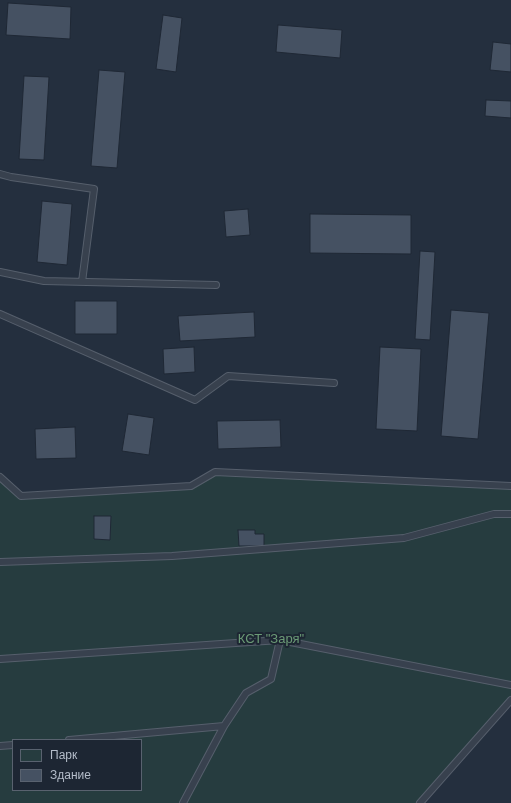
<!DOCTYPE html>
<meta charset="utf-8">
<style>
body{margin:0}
#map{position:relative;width:511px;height:803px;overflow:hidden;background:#242f3e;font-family:Arial,sans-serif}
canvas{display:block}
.legend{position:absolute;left:12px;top:739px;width:130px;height:52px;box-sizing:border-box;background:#1d2633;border:1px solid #59626f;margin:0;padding:5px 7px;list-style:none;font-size:12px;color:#b4bcc9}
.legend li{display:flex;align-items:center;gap:8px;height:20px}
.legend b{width:20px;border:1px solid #59626f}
</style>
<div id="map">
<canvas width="511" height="803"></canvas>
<ul class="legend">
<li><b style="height:11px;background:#263c3f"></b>Парк</li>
<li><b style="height:11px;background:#455162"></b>Здание</li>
</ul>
</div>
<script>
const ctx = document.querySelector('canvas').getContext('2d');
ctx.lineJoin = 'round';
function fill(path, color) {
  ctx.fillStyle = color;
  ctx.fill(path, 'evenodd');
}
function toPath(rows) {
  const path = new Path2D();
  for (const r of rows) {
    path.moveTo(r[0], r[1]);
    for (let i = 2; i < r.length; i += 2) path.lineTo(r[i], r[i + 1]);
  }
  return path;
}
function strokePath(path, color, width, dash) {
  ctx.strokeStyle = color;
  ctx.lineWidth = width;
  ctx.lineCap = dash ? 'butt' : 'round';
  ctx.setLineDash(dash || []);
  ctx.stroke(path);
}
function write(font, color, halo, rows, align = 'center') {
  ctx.font = font + ' Arial,sans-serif';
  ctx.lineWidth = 4;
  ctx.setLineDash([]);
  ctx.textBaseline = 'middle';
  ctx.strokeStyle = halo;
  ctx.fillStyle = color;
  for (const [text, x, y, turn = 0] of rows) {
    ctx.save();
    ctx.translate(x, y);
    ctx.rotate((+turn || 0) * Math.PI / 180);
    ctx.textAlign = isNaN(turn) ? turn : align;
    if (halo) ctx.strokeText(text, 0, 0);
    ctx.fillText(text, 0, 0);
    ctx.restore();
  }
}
fill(toPath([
 [215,472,511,486,511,700,420,803,0,803,0,477,21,496,191,486],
 [13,740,141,740,141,790,13,790]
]), '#263c3f');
const building = toPath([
 [8,3,71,7,70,39,6,35,8,3],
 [163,15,182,18,176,72,156,69,163,15],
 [278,25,342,30,340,58,276,52,278,25],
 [493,42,511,44,511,72,490,70,493,42],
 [99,70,125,72,117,168,91,166,99,70],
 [24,76,49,77,44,160,19,159,24,76],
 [486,100,511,101,511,118,485,116,486,100],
 [42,201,72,204,67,265,37,262,42,201],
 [248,209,250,235,226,237,224,211,248,209],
 [310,214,411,215,411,254,310,253,310,214],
 [420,251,435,252,430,340,415,339,420,251],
 [75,301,117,301,117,334,75,334,75,301],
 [451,310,489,313,478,439,441,436,451,310],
 [254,312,255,337,180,341,178,316,254,312],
 [194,347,195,372,164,374,163,349,194,347],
 [380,347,421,349,417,431,376,429,380,347],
 [128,414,154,418,149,455,122,451,128,414],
 [280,420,281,447,218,449,217,421,280,420],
 [75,427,76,458,36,459,35,429,75,427],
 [94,516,111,516,110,540,94,539,94,516],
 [238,530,255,530,255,534,264,534,264,546,239,546,238,530]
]);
fill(building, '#455162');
strokePath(building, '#1f2835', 1);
const service = toPath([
 [0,174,11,177,94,189,82,282],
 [0,272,44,281,216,285],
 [0,314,195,400,228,376,334,383],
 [0,477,21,496,191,486,215,472,511,486],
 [0,562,172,556,404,538,494,514,511,514],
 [0,659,280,640,511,685],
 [69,740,224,726],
 [0,746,13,745],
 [183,803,224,726,246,693,271,679,280,640],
 [420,803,511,700]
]);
strokePath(service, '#565f6c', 8);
strokePath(service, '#38414e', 6);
write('13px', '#6b9a76', '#1d2633', [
 ["КСТ \"Заря\"",271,639]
]);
</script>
